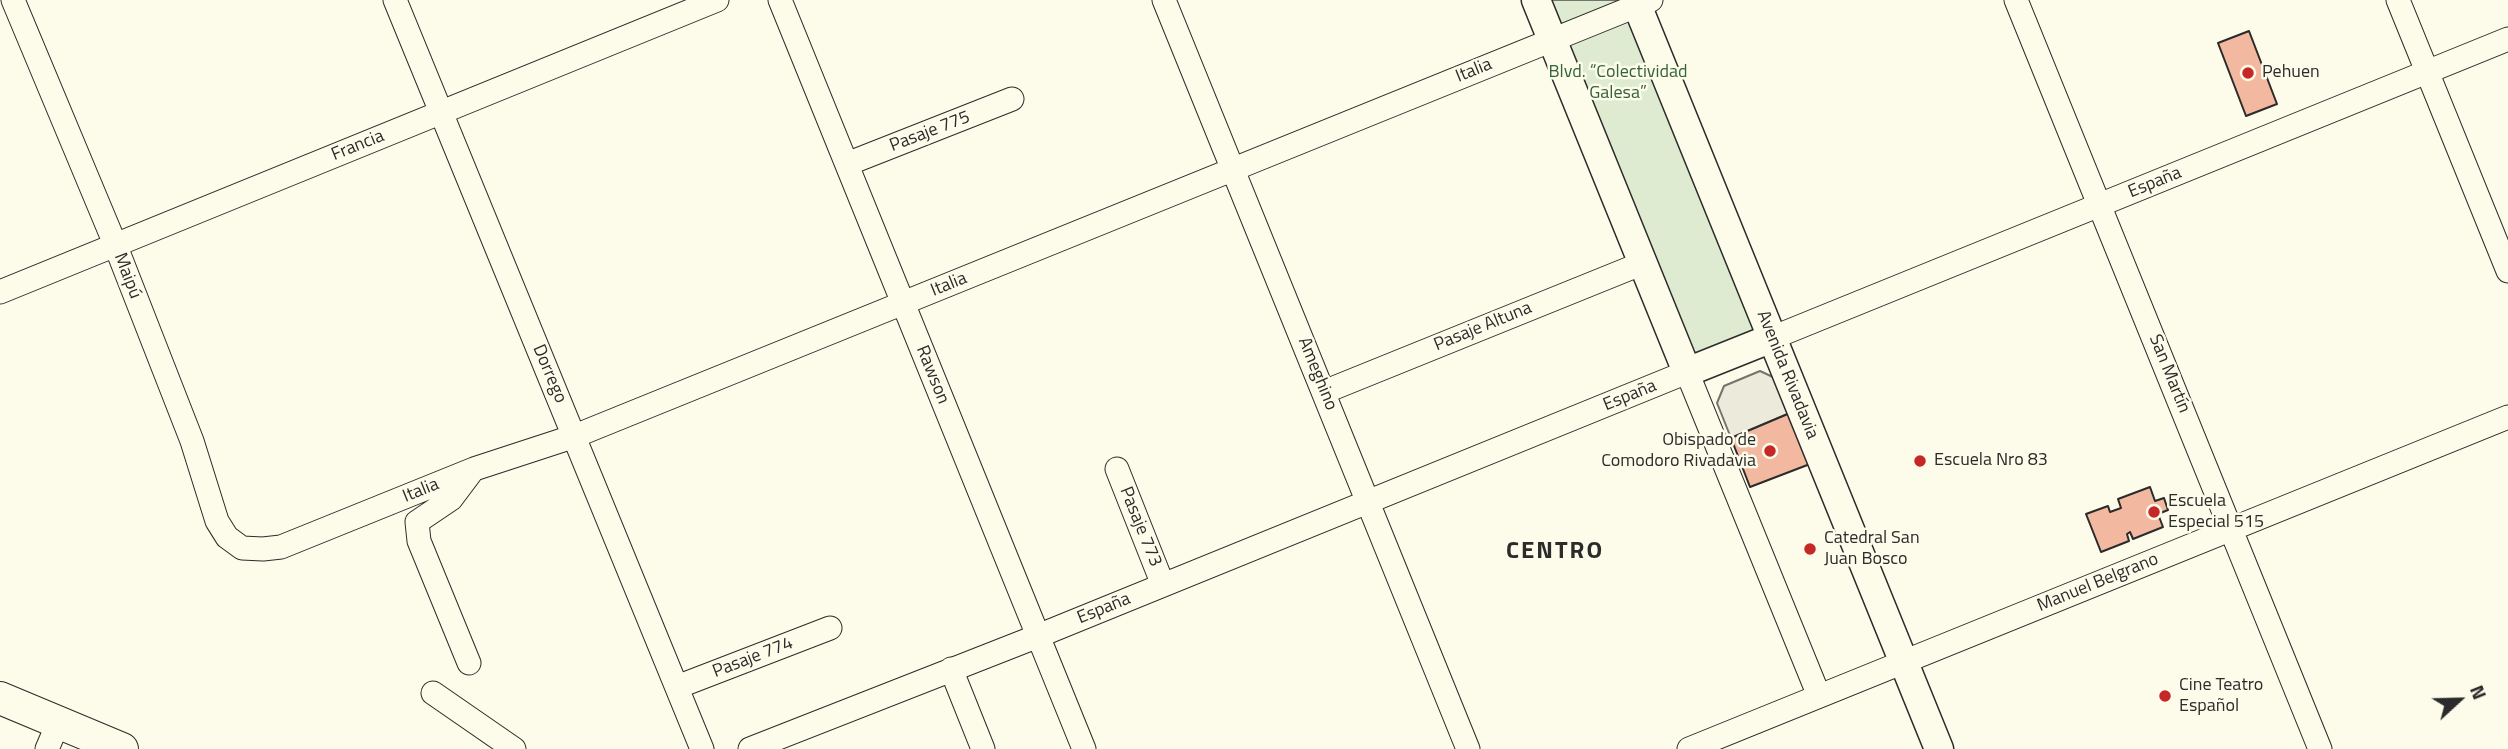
<!DOCTYPE html>
<meta charset="utf-8">
<style>
body{margin:0}
#map{position:relative;width:2508px;height:749px;overflow:hidden;background:#fdfbea;font-family:"Titillium Web",sans-serif}
canvas{display:block}
.north{position:absolute;left:2424px;top:665px;width:70px;height:70px;-webkit-text-stroke:5px #fdfbea;paint-order:stroke;rotate:68deg;font-size:19px;font-weight:700;line-height:28px;text-align:center;color:#2b2b2b}
.north::after{content:'';display:block;margin:auto;width:24px;height:32px;background:#2b2b2b;clip-path:polygon(50% 0,100% 100%,50% 72%,0 100%)}
</style>
<div id="map">
<canvas width="2508" height="749"></canvas>
<div class="north">N</div>
</div>
<script>
const ctx = document.querySelector('canvas').getContext('2d');
ctx.lineJoin = 'round';
function fill(path, color) {
  ctx.fillStyle = color;
  ctx.fill(path, 'evenodd');
}
function toPath(rows) {
  const path = new Path2D();
  for (const r of rows) {
    path.moveTo(r[0], r[1]);
    for (let i = 2; i < r.length; i += 2) path.lineTo(r[i], r[i + 1]);
  }
  return path;
}
function strokePath(path, color, width, dash) {
  ctx.strokeStyle = color;
  ctx.lineWidth = width;
  ctx.lineCap = dash ? 'butt' : 'round';
  ctx.setLineDash(dash || []);
  ctx.stroke(path);
}
function write(font, color, halo, rows, align = 'center') {
  ctx.font = font + ' "Titillium Web",sans-serif';
  ctx.lineWidth = 5;
  ctx.setLineDash([]);
  ctx.textBaseline = 'middle';
  ctx.strokeStyle = halo;
  ctx.fillStyle = color;
  for (const [text, x, y, turn = 0] of rows) {
    ctx.save();
    ctx.translate(x, y);
    ctx.rotate((+turn || 0) * Math.PI / 180);
    ctx.textAlign = isNaN(turn) ? turn : align;
    if (halo) ctx.strokeText(text, 0, 0);
    ctx.fillText(text, 0, 0);
    ctx.restore();
  }
}
const green = toPath([
 [1536,0,1635,0,1772,338,1687,372,1536,0]
]);
fill(green, '#deebd1');
strokePath(green, '#74746e', 2);
const parking = toPath([
 [1760,371,1775,378,1790,413,1731,438,1717,403,1724,386,1760,371]
]);
fill(parking, '#eceadb');
strokePath(parking, '#74746e', 2);
const building = toPath([
 [2249,31,2277,104,2246,116,2218,43,2249,31],
 [1790,413,1810,464,1750,487,1731,438,1790,413],
 [2150,487,2155,501,2164,498,2168,510,2158,514,2163,527,2133,539,2130,532,2127,534,2129,541,2101,552,2086,514,2108,506,2110,512,2121,508,2118,499,2150,487]
]);
fill(building, '#f2b8a0');
strokePath(building, '#2b2b2b', 2);
const minor = toPath([
 [13,0,115,244,192,441,217,521,227,537,242,548,263,549,281,547,474,469,575,436,1651,0],
 [395,0,702,749],
 [780,0,1084,749],
 [1164,0,1468,749],
 [2016,0,2320,749],
 [2398,0,2508,271],
 [847,164,1012,99],
 [0,292,717,0],
 [1772,338,2508,39],
 [1324,392,1643,263],
 [1117,469,1163,585],
 [469,663,419,541,417,522,451,499,472,471],
 [951,669,983,749],
 [677,687,830,628],
 [433,693,514,749],
 [47,749,59,721],
 [750,749,1038,636,1687,372,1819,696],
 [1689,749,2508,417]
]);
const major = toPath([
 [1536,0,1687,372,1772,338],
 [1635,0,1939,749]
]);
const highway = toPath([
 [0,698,122,749]
]);
strokePath(minor, '#2b2b2b', 25);
strokePath(major, '#2b2b2b', 31);
strokePath(highway, '#2b2b2b', 34);
strokePath(minor, '#fdfbea', 23);
strokePath(major, '#fdfbea', 28);
strokePath(highway, '#fdfbea', 32);
for (const [x, y, r, color] of [
 [2248,73,7,"#c62828"],
 [1770,451,7,"#c62828"],
 [1920,461,7,"#c62828"],
 [2154,512,7,"#c62828"],
 [1810,549,7,"#c62828"],
 [2165,696,7,"#c62828"]
]) {
  const dot = new Path2D();
  dot.arc(x, y, r, 0, 2 * Math.PI);
  ctx.fillStyle = color;
  ctx.fill(dot);
  strokePath(dot, '#fdfbea', 2.5);
}
write('18px', '#2b2b2b', '#fdfbea', [
 ["Italia",1474,71,-22],
 ["Pasaje 775",930,132,-21],
 ["Francia",358,146,-22],
 ["España",2155,183,-22],
 ["Maipú",127,276,69],
 ["Italia",949,285,-22],
 ["Pasaje Altuna",1483,327,-22],
 ["Dorrego",549,374,67],
 ["Ameghino",1317,374,68],
 ["San Martín",2169,374,68],
 ["Rawson",932,375,68],
 ["Avenida Rivadavia",1787,375,68],
 ["España",1630,396,-22],
 ["Italia",421,491,-22],
 ["Pasaje 773",1140,527,68],
 ["Manuel Belgrano",2098,583,-22],
 ["España",1104,609,-22],
 ["Pasaje 774",753,658,-21]
]);
write('18px', '#34623c', '#fdfbea', [
 ["Blvd. “Colectividad",1618,73],
 ["Galesa”",1618,94]
]);
write('18px', '#2b2b2b', '#fdfbea', [
 ["Pehuen",2262,73],
 ["Obispado de",1756,441,"right"],
 ["Comodoro Rivadavia",1756,462,"right"],
 ["Escuela Nro 83",1934,461],
 ["Escuela",2168,502],
 ["Especial 515",2168,523],
 ["Catedral San",1824,539],
 ["Juan Bosco",1824,560],
 ["Cine Teatro",2179,686],
 ["Español",2179,707]
], 'left');
ctx.letterSpacing = '2px';
write('bold 24px', '#2b2b2b', '#fdfbea', [
 ["CENTRO",1555,552]
]);
ctx.letterSpacing = '0px';
</script>
